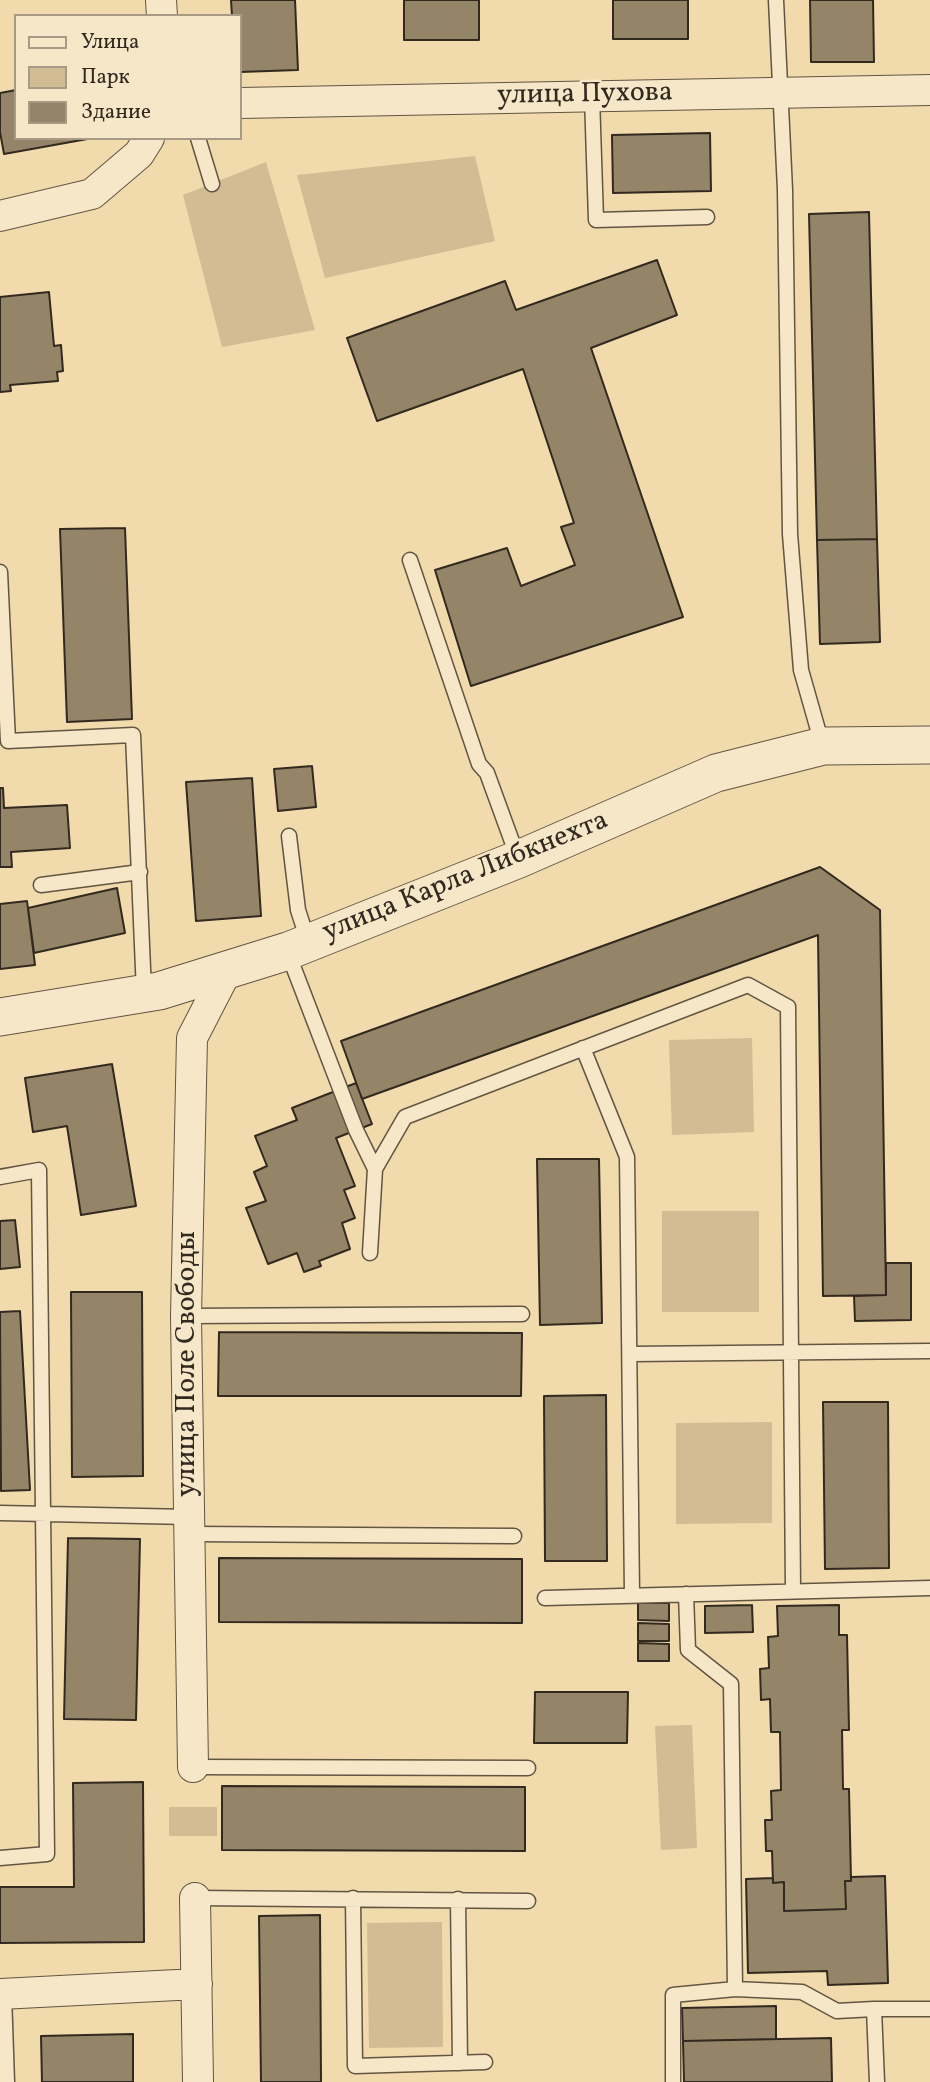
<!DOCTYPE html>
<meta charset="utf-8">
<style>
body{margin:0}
#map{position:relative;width:930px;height:2082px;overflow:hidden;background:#f1daac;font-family:Vollkorn,serif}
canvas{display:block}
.legend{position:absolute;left:14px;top:14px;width:228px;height:126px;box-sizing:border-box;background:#f6e7c9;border:2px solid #a89b85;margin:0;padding:9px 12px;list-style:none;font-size:21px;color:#32291f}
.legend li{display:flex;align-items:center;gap:14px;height:35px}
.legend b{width:35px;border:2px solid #a89b85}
</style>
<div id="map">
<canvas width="930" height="2082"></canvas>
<ul class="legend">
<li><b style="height:9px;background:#f6e7c9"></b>Улица</li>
<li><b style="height:19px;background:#d1bc94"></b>Парк</li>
<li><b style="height:19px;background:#958568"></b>Здание</li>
</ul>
</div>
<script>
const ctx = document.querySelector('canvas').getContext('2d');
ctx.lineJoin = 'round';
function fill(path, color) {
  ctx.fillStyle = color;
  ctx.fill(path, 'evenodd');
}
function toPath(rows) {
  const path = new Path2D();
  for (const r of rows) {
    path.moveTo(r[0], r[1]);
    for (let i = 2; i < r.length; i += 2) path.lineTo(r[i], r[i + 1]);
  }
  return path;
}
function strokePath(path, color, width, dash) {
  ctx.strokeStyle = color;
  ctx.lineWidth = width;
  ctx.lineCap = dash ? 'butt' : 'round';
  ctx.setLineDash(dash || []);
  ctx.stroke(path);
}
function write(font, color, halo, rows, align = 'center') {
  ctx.font = font + ' Vollkorn,serif';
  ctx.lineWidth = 5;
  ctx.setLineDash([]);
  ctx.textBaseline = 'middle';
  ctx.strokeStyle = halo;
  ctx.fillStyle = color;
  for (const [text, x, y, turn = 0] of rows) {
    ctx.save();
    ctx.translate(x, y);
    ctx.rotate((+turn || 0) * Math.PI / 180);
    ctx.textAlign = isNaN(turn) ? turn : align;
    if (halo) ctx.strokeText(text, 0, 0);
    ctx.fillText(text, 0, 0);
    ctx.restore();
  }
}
fill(toPath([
 [475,156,495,241,325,278,297,175],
 [266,162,315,330,222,347,183,195],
 [752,1038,754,1132,672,1135,669,1040],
 [662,1211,759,1211,759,1312,662,1312],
 [772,1422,772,1523,676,1524,676,1423],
 [692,1725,697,1848,661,1850,655,1726],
 [169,1807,217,1807,217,1836,169,1836],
 [442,1922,443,2047,369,2048,367,1923]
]), '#d1bc94');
const building = toPath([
 [231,0,295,0,298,70,240,72,240,16,232,16,231,0],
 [404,0,479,0,479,40,404,40,404,0],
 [613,0,688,0,688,39,613,39,613,0],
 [810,0,873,0,874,62,811,62,810,0],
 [16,90,16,138,93,138,4,154,0,132,0,93,16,90],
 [710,133,711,191,613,193,612,135,710,133],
 [869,212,877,539,817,540,809,214,869,212],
 [657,260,677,315,591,348,683,617,471,686,435,570,507,548,521,586,575,565,561,527,574,523,523,369,377,421,347,338,505,281,516,310,657,260],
 [49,292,54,346,61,345,63,371,57,372,58,381,10,385,11,391,0,392,0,297,49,292],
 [125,528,132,719,67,722,60,529,125,528],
 [877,539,880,642,820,644,817,540,877,539],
 [312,766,316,807,278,811,274,769,312,766],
 [252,778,261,916,196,921,186,782,252,778],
 [0,788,3,788,4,808,67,805,70,848,11,852,12,867,0,867,0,788],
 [820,867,880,910,886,1295,823,1296,818,935,362,1099,341,1041,820,867],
 [117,888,125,933,34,953,28,908,117,888],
 [27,901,35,965,0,969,0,904,27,901],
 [112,1064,136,1206,81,1215,67,1126,33,1132,25,1078,112,1064],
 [356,1083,372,1124,336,1138,355,1186,344,1190,355,1218,342,1223,350,1249,319,1261,321,1266,304,1272,297,1253,268,1264,246,1208,266,1201,254,1172,267,1166,255,1136,297,1120,292,1108,356,1083],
 [537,1159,599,1159,602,1323,540,1325,537,1159],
 [15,1220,20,1267,0,1269,0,1221,15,1220],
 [886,1263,911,1263,911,1320,855,1321,854,1296,886,1295,886,1263],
 [71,1292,142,1292,143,1476,72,1477,71,1292],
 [20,1311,30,1490,1,1491,0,1312,20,1311],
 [219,1332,522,1333,521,1396,218,1396,219,1332],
 [606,1395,607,1561,545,1561,544,1396,606,1395],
 [823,1402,888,1402,889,1568,825,1569,823,1402],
 [68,1538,140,1539,136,1720,64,1719,68,1538],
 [219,1558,522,1559,522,1623,219,1622,219,1558],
 [638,1603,669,1603,669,1621,638,1620,638,1603],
 [752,1605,753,1632,705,1633,705,1606,752,1605],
 [839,1605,839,1635,847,1635,849,1730,842,1730,843,1789,849,1789,851,1881,845,1881,846,1909,784,1911,784,1882,773,1883,772,1851,766,1851,765,1820,772,1820,771,1791,781,1790,780,1732,771,1732,770,1699,761,1700,760,1669,769,1668,768,1637,778,1636,777,1606,839,1605],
 [638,1623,669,1624,669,1641,638,1641,638,1623],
 [638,1643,669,1644,669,1661,638,1661,638,1643],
 [535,1692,628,1692,627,1743,534,1743,535,1692],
 [143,1782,144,1942,0,1943,0,1887,74,1887,73,1783,143,1782],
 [222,1786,525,1787,525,1851,222,1850,222,1786],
 [885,1876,888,1983,828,1985,827,1971,748,1973,746,1879,773,1878,773,1883,784,1882,784,1911,846,1909,845,1881,851,1881,851,1877,885,1876],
 [320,1915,321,2082,261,2082,259,1916,320,1915],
 [776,2006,776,2039,683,2041,682,2008,776,2006],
 [133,2034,133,2082,42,2082,41,2036,133,2034],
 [831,2038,832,2082,684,2082,683,2041,831,2038]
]);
fill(building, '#958568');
strokePath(building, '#32291f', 2);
const service = toPath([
 [776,0,785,190,790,534,801,670,822,744],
 [592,97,596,220,707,217],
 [198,138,212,184],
 [410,560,479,764,487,773,518,858],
 [0,572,8,741,133,735,144,992],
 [289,836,298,910,308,941],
 [41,885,140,872],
 [288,953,356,1130,375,1169,370,1253],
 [583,1048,627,1157,632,1595],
 [375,1169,405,1117,748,985,788,1007,793,1591],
 [0,1177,39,1170,47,1854,0,1858],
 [186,1316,522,1314],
 [631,1354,930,1351],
 [0,1513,189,1517],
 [190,1534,514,1536],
 [686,1594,688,1650,731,1684,735,1989,802,1992,837,2011,874,2009],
 [545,1598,930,1588],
 [193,1767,528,1768],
 [195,1898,528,1901],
 [353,1898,355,2066,485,2062],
 [458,1899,460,2063],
 [4,1994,7,2082],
 [673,2082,673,1995,735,1989],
 [877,2082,874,2009,930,2009]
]);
const minor = toPath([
 [161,0,162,16],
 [240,103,930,90],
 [0,216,92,194,139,154,149,138],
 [193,1767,186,1316,192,1038,227,970],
 [195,1898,198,2082],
 [0,1994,197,1984]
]);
const tertiary = toPath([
 [0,1017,159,991,288,951,519,859,716,773,823,746,930,745]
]);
strokePath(service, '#625542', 17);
strokePath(minor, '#625542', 32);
strokePath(tertiary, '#625542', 39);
strokePath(service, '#f6e7c9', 14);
strokePath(minor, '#f6e7c9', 30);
strokePath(tertiary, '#f6e7c9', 37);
write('28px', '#32291f', '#f6e7c9', [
 ["улица Пухова",585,96,-1],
 ["улица Карла Либкнехта",466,878,-22],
 ["улица Поле Свободы",189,1364,-90]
]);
</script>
